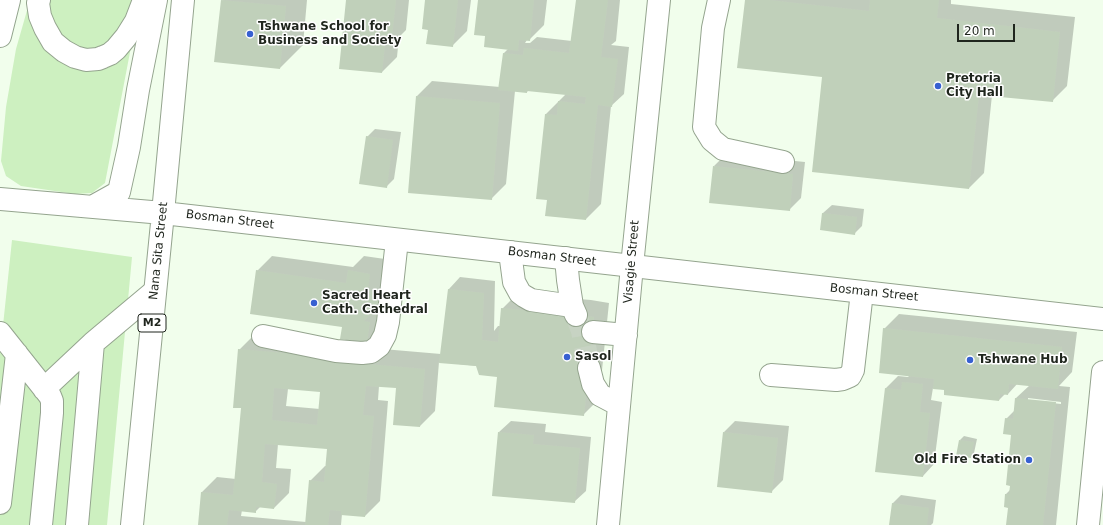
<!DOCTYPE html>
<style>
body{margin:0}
#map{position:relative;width:1103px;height:525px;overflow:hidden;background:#f1feec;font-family:"DejaVu Sans",sans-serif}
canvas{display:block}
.scale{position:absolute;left:957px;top:24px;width:58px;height:18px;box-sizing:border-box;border:2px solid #1f251d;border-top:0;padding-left:5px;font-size:12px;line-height:14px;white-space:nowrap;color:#1f251d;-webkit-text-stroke:3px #fff;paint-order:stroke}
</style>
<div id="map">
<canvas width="1103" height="525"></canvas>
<div class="scale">20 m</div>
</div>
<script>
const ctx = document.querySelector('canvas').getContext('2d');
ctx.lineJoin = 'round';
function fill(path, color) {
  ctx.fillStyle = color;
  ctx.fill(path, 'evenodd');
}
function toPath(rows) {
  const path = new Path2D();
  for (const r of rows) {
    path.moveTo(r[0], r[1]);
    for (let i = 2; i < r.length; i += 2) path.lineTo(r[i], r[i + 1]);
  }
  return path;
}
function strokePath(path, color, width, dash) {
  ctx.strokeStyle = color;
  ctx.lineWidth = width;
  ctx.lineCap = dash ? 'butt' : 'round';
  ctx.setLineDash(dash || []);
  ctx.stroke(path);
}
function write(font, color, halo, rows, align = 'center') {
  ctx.font = font + ' "DejaVu Sans",sans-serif';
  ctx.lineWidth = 3;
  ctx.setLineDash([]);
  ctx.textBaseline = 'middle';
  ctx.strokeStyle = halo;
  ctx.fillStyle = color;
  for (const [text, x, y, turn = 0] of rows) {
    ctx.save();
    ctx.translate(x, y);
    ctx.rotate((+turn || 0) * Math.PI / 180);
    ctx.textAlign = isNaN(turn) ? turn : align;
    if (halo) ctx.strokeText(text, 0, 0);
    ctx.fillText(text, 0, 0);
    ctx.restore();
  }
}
fill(toPath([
 [30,0,140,0,105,183,92,193,75,194,21,186,6,176,1,161,6,107,16,49],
 [12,240,132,257,107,525,0,525,0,354]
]), '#cdf0c0');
fill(toPath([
 [222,0,307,0,303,45,280,68],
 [347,0,409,0,406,30,399,37,397,57,382,72],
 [426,0,471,0,467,31,452,46,429,29],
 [479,0,547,0,544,25,529,40,527,40,525,43,530,43,537,37,572,41,577,0,620,0,616,41,611,45,629,47,624,94,611,106,601,204,586,219,548,199,546,114,566,94,529,90,527,92,515,91,506,184,491,199,417,96,432,81,500,87,504,53,508,49,486,35],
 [746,0,951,0,951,4,1075,17,1067,86,1052,101,992,95,984,173,969,188,823,76],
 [375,129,401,132,394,179,386,187,367,137],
 [726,154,805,162,801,198,789,210,714,166],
 [832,205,864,209,862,226,854,234,821,229,823,213],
 [272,256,353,267,364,256,385,259,382,327,367,342,257,271],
 [460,277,495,281,494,331,498,326,501,326,502,309,517,294,591,300,609,303,599,399,584,414,477,366,439,362,435,411,420,426,398,387,379,386,378,400,388,401,380,501,365,516,342,514,341,525,199,525,202,492,217,477,236,479,242,408,239,350,254,335,336,345,441,354,449,289],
 [288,389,321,391,320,409,286,406],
 [278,444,328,448,326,466,325,466,310,481,306,522,241,516,242,510,255,512,261,506,274,508,289,493,291,469,276,468],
 [899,314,1077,332,1072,372,1059,386,1070,387,1056,525,1007,525,1009,507,1006,494,1011,489,1013,434,1006,419,1015,410,1016,398,1030,385,1018,383,1008,394,1005,394,999,400,945,389,933,388,931,400,942,402,934,464,923,476,876,471,886,388,898,376,908,377,910,375,884,329],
 [1028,398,1061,402,1061,404,1028,400],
 [511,421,546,424,545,432,591,437,586,491,574,502,499,432],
 [735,421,789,426,783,480,771,492,724,432],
 [964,436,977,439,974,453,971,457,960,440],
 [901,495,936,500,933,523,931,525,890,525,893,503]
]), '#0003');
fill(toPath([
 [221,0,286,6,280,69,214,62],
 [346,0,396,0,391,46,385,45,382,73,339,69],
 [425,0,458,0,453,47,426,44,428,30,422,29],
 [478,0,534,0,530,41,519,40,518,51,484,47,485,36,474,35],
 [576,0,608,0,601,57,618,59,612,107,598,105,586,220,545,216,547,200,536,199,545,114,557,115,558,101,585,104,586,97,527,91,527,93,498,90,503,53,523,55,524,48,569,53],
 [745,0,769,0,869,11,870,0,939,0,937,18,1060,32,1053,102,979,95,969,189,812,172,822,77,737,68],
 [416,96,500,103,492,200,408,193],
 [366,136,393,140,387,188,359,184],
 [713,166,793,174,790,211,709,203],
 [822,213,857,217,855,235,820,230],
 [256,270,346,283,348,270,370,274,368,290,379,292,376,315,371,314,364,321,370,322,367,343,340,339,342,327,250,314],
 [448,289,484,293,482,340,498,342,501,308,576,315,594,317,584,416,494,407,497,377,479,375,476,366,439,363],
 [883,328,1062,347,1058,389,1009,384,1008,395,1000,394,999,401,944,395,944,390,933,389,934,379,879,373],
 [238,349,322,356,322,360,425,369,420,427,393,425,396,388,366,386,363,415,374,416,365,517,341,515,341,511,330,510,328,525,305,525,309,480,324,482,327,449,265,444,262,482,277,484,274,509,256,507,256,513,229,510,227,525,198,525,201,492,233,495,241,408,233,408],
 [274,388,320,392,317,425,272,420],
 [902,382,923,384,920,412,930,413,923,477,875,472,885,388,901,390],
 [1015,398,1056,402,1043,525,1006,525,1008,508,1004,507,1005,494,1009,494,1010,486,1006,485,1011,435,1003,434,1005,418,1013,419],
 [498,432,534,435,533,444,580,448,575,503,492,496],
 [723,432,778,438,772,493,717,487],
 [959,440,974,442,971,458,956,456],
 [892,503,929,508,927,525,889,525]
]), '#c0d0ba');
strokePath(toPath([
 [576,315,582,331,589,368]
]), '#c7d3c3', 22, [22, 11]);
const minor = toPath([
 [39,0,38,3,40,16,45,28,53,42,64,51,75,57,86,60,98,59,103,57,110,54,116,49,126,37,136,21,144,0],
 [719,0,713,28,704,127,712,140,723,149,783,162],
 [510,252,514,282,520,293,524,296,531,300,572,306],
 [566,258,568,280,572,306,576,315],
 [593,332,626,335],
 [0,333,50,396,52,401,52,413,41,525],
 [263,336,336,351,362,353,371,352,379,346,385,335,388,322,397,240],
 [589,368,593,384,600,395,619,405],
 [771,375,836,380,843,379,850,376,853,370,862,292],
 [44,389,93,343,155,291],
 [0,503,17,354],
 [77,525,93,343],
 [608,525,632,266,659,0],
 [1088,525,1103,372]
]);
const major = toPath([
 [0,36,9,0],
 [0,199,163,213,1103,319],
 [92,207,119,192,129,147,138,90,156,0],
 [132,525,163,213,183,0]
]);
strokePath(minor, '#94a48e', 24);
strokePath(major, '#94a48e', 24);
strokePath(minor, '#fff', 22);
strokePath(major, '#fff', 22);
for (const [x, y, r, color] of [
 [250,34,4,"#3760d1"],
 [938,86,4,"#3760d1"],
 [314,303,4,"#3760d1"],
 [567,357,4,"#3760d1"],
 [970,360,4,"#3760d1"],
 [1029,460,4,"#3760d1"]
]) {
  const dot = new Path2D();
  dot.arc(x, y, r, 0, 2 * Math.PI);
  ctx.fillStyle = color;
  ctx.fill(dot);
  strokePath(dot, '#fff', 1.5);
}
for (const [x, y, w] of [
 [152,323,28]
]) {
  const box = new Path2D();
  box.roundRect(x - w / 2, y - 9, w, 18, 3);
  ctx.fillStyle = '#fff';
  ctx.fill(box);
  strokePath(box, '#1f251d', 1);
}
write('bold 11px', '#1f251d', null, [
 ["M2",152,323]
]);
write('bold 12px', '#1f251d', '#fff', [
 ["Tshwane School for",258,27],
 ["Business and Society",258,41],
 ["Pretoria",946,79],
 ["City Hall",946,93],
 ["Sacred Heart",322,296],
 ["Cath. Cathedral",322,310],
 ["Sasol",575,357],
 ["Tshwane Hub",978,360],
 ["Old Fire Station",1021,460,"right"]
], 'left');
write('12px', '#1f251d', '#fff', [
 ["Bosman Street",230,220,7],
 ["Nana Sita Street",159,251,-84],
 ["Bosman Street",552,257,7],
 ["Visagie Street",632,262,-85],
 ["Bosman Street",874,293,6]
]);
</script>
